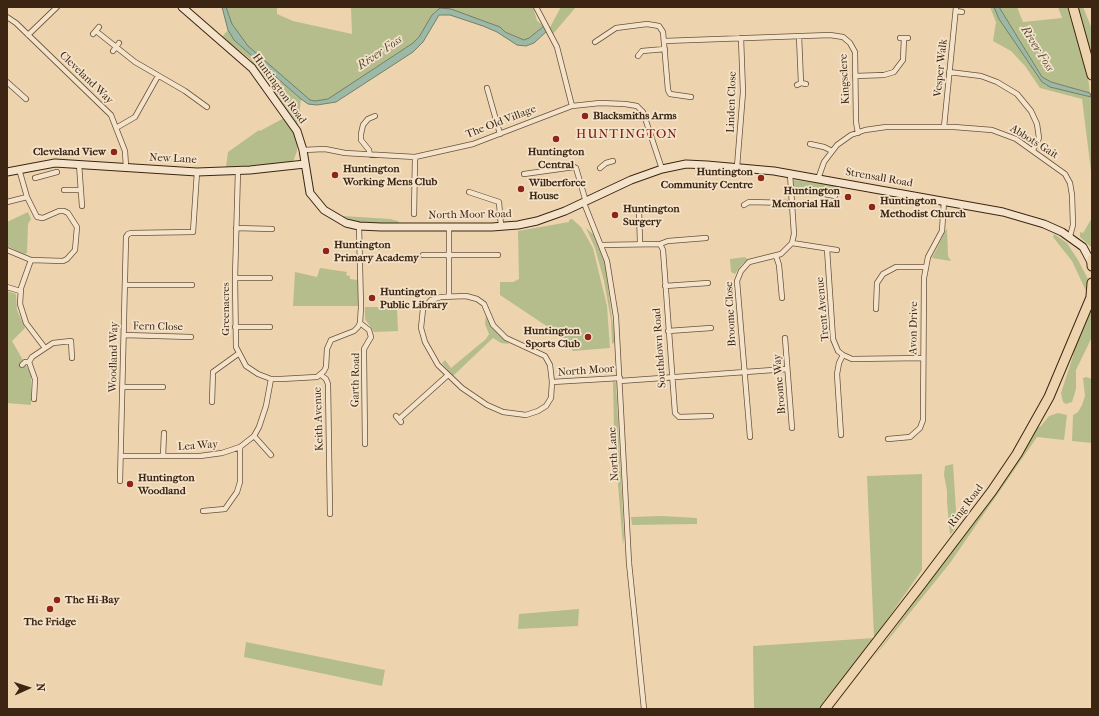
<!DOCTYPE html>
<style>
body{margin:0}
#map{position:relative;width:1099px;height:716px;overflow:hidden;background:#eed4ae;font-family:"IM FELL French Canon",serif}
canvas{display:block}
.frame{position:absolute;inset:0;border:8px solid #3c2613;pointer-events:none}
.north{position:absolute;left:8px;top:668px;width:40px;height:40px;-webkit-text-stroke:3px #f4e3ca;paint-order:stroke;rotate:87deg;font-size:11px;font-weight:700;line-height:16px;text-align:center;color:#3c2613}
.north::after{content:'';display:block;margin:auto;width:14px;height:18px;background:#3c2613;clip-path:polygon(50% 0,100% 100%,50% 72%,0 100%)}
</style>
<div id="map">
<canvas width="1099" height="716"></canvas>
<div class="frame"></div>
<div class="north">N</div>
</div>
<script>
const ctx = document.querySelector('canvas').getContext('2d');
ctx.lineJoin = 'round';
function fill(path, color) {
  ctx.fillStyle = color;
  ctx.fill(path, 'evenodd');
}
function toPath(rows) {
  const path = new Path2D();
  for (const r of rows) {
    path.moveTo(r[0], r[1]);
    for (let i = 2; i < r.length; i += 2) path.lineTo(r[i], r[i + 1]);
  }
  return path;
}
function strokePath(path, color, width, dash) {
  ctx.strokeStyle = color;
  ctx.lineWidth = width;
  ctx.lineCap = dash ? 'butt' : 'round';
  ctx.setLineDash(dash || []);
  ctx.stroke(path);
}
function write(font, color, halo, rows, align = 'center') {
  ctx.font = font + ' "IM FELL French Canon",serif';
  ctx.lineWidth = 3.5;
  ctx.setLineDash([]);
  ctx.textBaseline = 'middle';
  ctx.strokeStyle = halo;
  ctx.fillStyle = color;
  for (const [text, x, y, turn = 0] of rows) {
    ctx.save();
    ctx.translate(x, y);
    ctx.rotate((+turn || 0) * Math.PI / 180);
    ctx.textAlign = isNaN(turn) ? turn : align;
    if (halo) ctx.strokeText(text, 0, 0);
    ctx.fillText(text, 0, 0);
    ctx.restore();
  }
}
fill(toPath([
 [226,7,277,7,277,14,293,21,352,34,351,7,533,7,537,21,544,26,529,38,524,40,505,32,500,27,478,20,436,11,419,37,413,43,335,95,327,100,316,101,309,100,248,46,232,24],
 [561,7,576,7,553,34,549,29],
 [990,7,994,7,999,19,1044,84,1091,97,1092,179,1082,99,1040,88,1025,66,1011,51,993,41,996,22],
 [999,7,1017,7,1023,22,1062,18,1058,7,1067,7,1088,77,1090,93,1051,82,1042,77],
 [1077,7,1083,7,1092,29,1092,57],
 [228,30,234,40,271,73,264,77,250,59,222,37],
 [281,81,301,99,298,127,272,89],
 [284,118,295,133,297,141,297,151,293,162,277,165,226,167,228,152,259,130,260,131],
 [794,180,839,186,839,190,831,192,808,188,796,188,793,185],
 [28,212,31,219,28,224,27,253,24,254,7,246,7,222],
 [343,216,390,219,398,221,400,224,369,225,346,220,342,217],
 [1092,218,1092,248,1080,237,1080,232,1083,233],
 [572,219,581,227,593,248,607,306,610,348,573,351,560,335,500,295,500,282,513,282,519,279,518,231,569,222,569,220],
 [586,228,593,234,595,234,605,262,615,342,612,344,611,320,604,281,595,248],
 [947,228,948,256,951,261,932,258],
 [1054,234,1067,243,1078,260,1089,281,1086,291,1072,261,1053,237],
 [745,257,748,260,742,264,735,274,731,272,730,259],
 [320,268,347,272,346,275,350,276,350,279,358,280,359,306,293,306,295,272,317,277],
 [7,291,16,294,17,310,25,328,12,341,31,374,31,405,7,403],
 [1092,306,1092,337,1076,370,1076,389,1072,402,1066,404,1063,402,1061,393,1073,356,1074,348],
 [365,307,397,307,398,331,374,332,365,319],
 [486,315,491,325,509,344,501,343,493,338,453,376,442,363,445,360,451,368,486,339,489,334,485,324],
 [1086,377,1092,379,1092,443,1072,441,1073,415,1078,412,1082,405,1085,396,1083,378],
 [613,381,616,383,624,536,623,546,614,434],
 [1058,413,1067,415,1064,440,1037,437,950,563,871,661,1016,464,1037,428,1041,426,1049,416],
 [953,464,957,526,950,535,947,502,947,491,944,475,945,466],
 [922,474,922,570,874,638,818,709,754,709,753,646,874,638,867,476],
 [662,516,697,518,697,524,632,525,631,517],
 [579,609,578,626,518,629,519,614],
 [246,642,385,670,382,686,244,657]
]), '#b5bd8d');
const water = toPath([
 [222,7,226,7,232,24,248,46,302,93,310,100,315,101,328,99,413,43,419,37,432,15,440,8,451,9,500,27,505,32,524,40,529,38,544,26,547,31,534,43,526,46,517,45,497,32,483,26,450,15,439,15,423,42,413,52,336,102,317,105,308,104,301,99,234,40,228,30,222,7],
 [994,7,999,7,1042,77,1051,82,1090,93,1091,97,1050,87,1042,82,999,19,994,7]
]);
fill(water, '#9bb9a5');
strokePath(water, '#757e6b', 1);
const street = toPath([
 [536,7,557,47,572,106],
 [956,11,962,12],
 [7,17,16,23,111,115,125,151,126,167],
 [96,31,135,62,185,91,207,107],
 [93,34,99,27],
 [28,35,57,7],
 [799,36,801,83],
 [900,38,908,38],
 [664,41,830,35,843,37,850,43,855,52,856,122,858,133],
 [595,42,616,28,647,24,659,26,663,32,668,90,670,94,691,97],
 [113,51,119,43],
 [638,56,642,51,665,49],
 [949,72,981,76,997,82,1017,94,1031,111,1037,124,1039,138,1033,150],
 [855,76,884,75,894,72,903,60,904,38],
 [7,82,26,99],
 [797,85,801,83,806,84],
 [487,88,500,134],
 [944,127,956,7],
 [116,128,135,117,158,76],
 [810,144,824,147,832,151],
 [303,150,325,149,345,153,415,157,473,144,572,106,600,103,625,104,637,106,643,112,662,169],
 [370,155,369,150,361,140,361,134,363,125,368,119,375,116],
 [79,164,82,206],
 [737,167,743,92,741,38],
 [600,168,606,163,613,161],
 [19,169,27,197,37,217,43,218,59,211,64,211,68,213,77,227,75,250,67,259,63,261,31,260],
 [238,170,235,278,236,347,246,366,258,374,271,379,281,379,317,377,324,371,326,367,327,349,331,340,354,331,358,327,360,323,361,307,359,226],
 [524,174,574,167,576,168,586,202],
 [35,178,57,172],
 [818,179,824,162,837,145,851,135,865,130,886,127,954,127,992,130,1016,139,1065,174,1070,183,1072,195,1073,225,1070,236],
 [64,190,80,190],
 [790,190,809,191,835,196],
 [469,192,499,202,501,226],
 [7,202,27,197],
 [584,203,607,261,616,317,629,563,644,709],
 [744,205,749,202,791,203],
 [639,210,640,243],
 [414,214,415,157],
 [449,227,449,296],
 [236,228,272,229],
 [792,243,837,250],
 [660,244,663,250,675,413,679,417,711,416],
 [602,245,660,244,668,241,706,238],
 [359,247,386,247],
 [827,249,833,339,838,351,843,355,852,359,923,358],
 [7,250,31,260],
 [423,255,498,255],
 [776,256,779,265,782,298],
 [31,260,21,288,20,304,26,323,45,348],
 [235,278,270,278],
 [125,285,192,285],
 [665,286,708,283],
 [7,287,20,291],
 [876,309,877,283,883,274,896,267,926,267],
 [360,323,369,330,371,337,364,349,364,355,365,444],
 [235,327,270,327],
 [668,331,711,328],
 [124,335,191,337],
 [785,338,792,428],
 [22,365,25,362,29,362],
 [321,375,326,379,328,384,330,514],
 [620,381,787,369],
 [552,382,550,365,545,356,506,338,493,325,484,304,477,299,466,296,441,297,431,300,423,309,421,328,425,342,438,365,462,388,487,405,503,412,526,415,538,411,546,406,551,398,552,382,620,378],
 [123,387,163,387],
 [34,399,35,379,29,362,32,357,53,343,71,341,72,358],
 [212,402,213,372,238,354],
 [396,416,401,422],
 [399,419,448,375],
 [841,435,837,374,839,363,843,355],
 [254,436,271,455],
 [750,437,737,281,741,271,749,262,781,254,792,243,794,234,790,174],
 [888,439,910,437,920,428,923,420,924,278,928,257,942,231,944,201],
 [121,456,200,456,222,453,240,447,254,436,259,427,266,406,271,379],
 [163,456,164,433],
 [120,481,126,237,128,234,131,233,193,232,197,172],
 [203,511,225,509,237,492,240,482,240,447]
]);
const secondary = toPath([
 [182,7,252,68,297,131,303,150,310,193,324,210,346,223,359,226,381,227,492,227,518,225,537,221,565,211,631,180,662,169,686,164,707,165,774,171,1003,212,1044,224,1062,232,1083,247,1091,262],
 [7,172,55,163,197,172,250,170,305,164]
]);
const highway = toPath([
 [1073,7,1092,75],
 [1092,259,1092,266],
 [1091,296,1092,283],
 [825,709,920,586,992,491,1017,454,1049,397,1092,295]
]);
strokePath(street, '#68523a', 6);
strokePath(secondary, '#3c2613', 9);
strokePath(highway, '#3c2613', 11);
strokePath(street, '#f4e3ca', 4.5);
strokePath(secondary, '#f4e3ca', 7);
strokePath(highway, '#eed4ae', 9);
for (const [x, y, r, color] of [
 [585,116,4,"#8f2418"],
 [556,139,4,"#8f2418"],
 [114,152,4,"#8f2418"],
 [335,175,4,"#8f2418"],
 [761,178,4,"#8f2418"],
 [521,189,4,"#8f2418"],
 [848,197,4,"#8f2418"],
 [872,207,4,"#8f2418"],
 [615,215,4,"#8f2418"],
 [326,251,4,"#8f2418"],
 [372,298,4,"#8f2418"],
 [588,337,4,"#8f2418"],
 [130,484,4,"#8f2418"],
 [57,600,4,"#8f2418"],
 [50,609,4,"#8f2418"]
]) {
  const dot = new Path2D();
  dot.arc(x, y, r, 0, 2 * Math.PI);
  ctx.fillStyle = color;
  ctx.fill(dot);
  strokePath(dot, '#f4e3ca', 1.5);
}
write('11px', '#3c2613', '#f4e3ca', [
 ["Vesper Walk",941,68,-84],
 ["Cleveland Way",86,78,44],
 ["Kingsclere",845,79,-93],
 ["Huntington Road",279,89,54],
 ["Linden Close",732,102,-88],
 ["The Old Village",501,122,-21],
 ["Abbots Gait",1034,142,32],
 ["New Lane",173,159,3],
 ["Strensall Road",879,178,10],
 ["North Moor Road",470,215,-1],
 ["Greenacres",226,309,-90],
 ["Trent Avenue",823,309,-95],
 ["Broome Close",731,314,-93],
 ["Fern Close",158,327,1],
 ["Avon Drive",914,328,-89],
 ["Southdown Road",660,348,-94],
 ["Woodland Way",114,357,-89],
 ["North Moor",586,371,-4],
 ["Garth Road",356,380,-89],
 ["Broome Way",780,384,-95],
 ["Keith Avenue",319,419,-92],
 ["Lea Way",198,446,-4],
 ["North Lane",614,454,-93],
 ["Ring Road",966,506,-53]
]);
write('bold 11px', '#3c2613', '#f4e3ca', [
 ["Blacksmiths Arms",593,116],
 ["Cleveland View",106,152,"right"],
 ["Huntington",556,152,"center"],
 ["Central",556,165,"center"],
 ["Huntington",343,169],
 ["Working Mens Club",343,182],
 ["Huntington",753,172,"right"],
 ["Community Centre",753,185,"right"],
 ["Wilberforce",529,183],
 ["House",529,196],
 ["Huntington",840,191,"right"],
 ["Memorial Hall",840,204,"right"],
 ["Huntington",880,201],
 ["Methodist Church",880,214],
 ["Huntington",623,209],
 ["Surgery",623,222],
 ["Huntington",334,245],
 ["Primary Academy",334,258],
 ["Huntington",380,292],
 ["Public Library",380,305],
 ["Huntington",580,331,"right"],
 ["Sports Club",580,344,"right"],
 ["Huntington",138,478],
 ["Woodland",138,491],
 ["The Hi-Bay",65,600],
 ["The Fridge",50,622,"center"]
], 'left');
write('italic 12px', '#544b38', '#f4e3ca', [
 ["River Foss",1037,49,58],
 ["River Foss",380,53,-34]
]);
ctx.letterSpacing = '1px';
write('13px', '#7a1f14', '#f4e3ca', [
 ["HUNTINGTON",627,135]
]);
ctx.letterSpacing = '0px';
</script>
